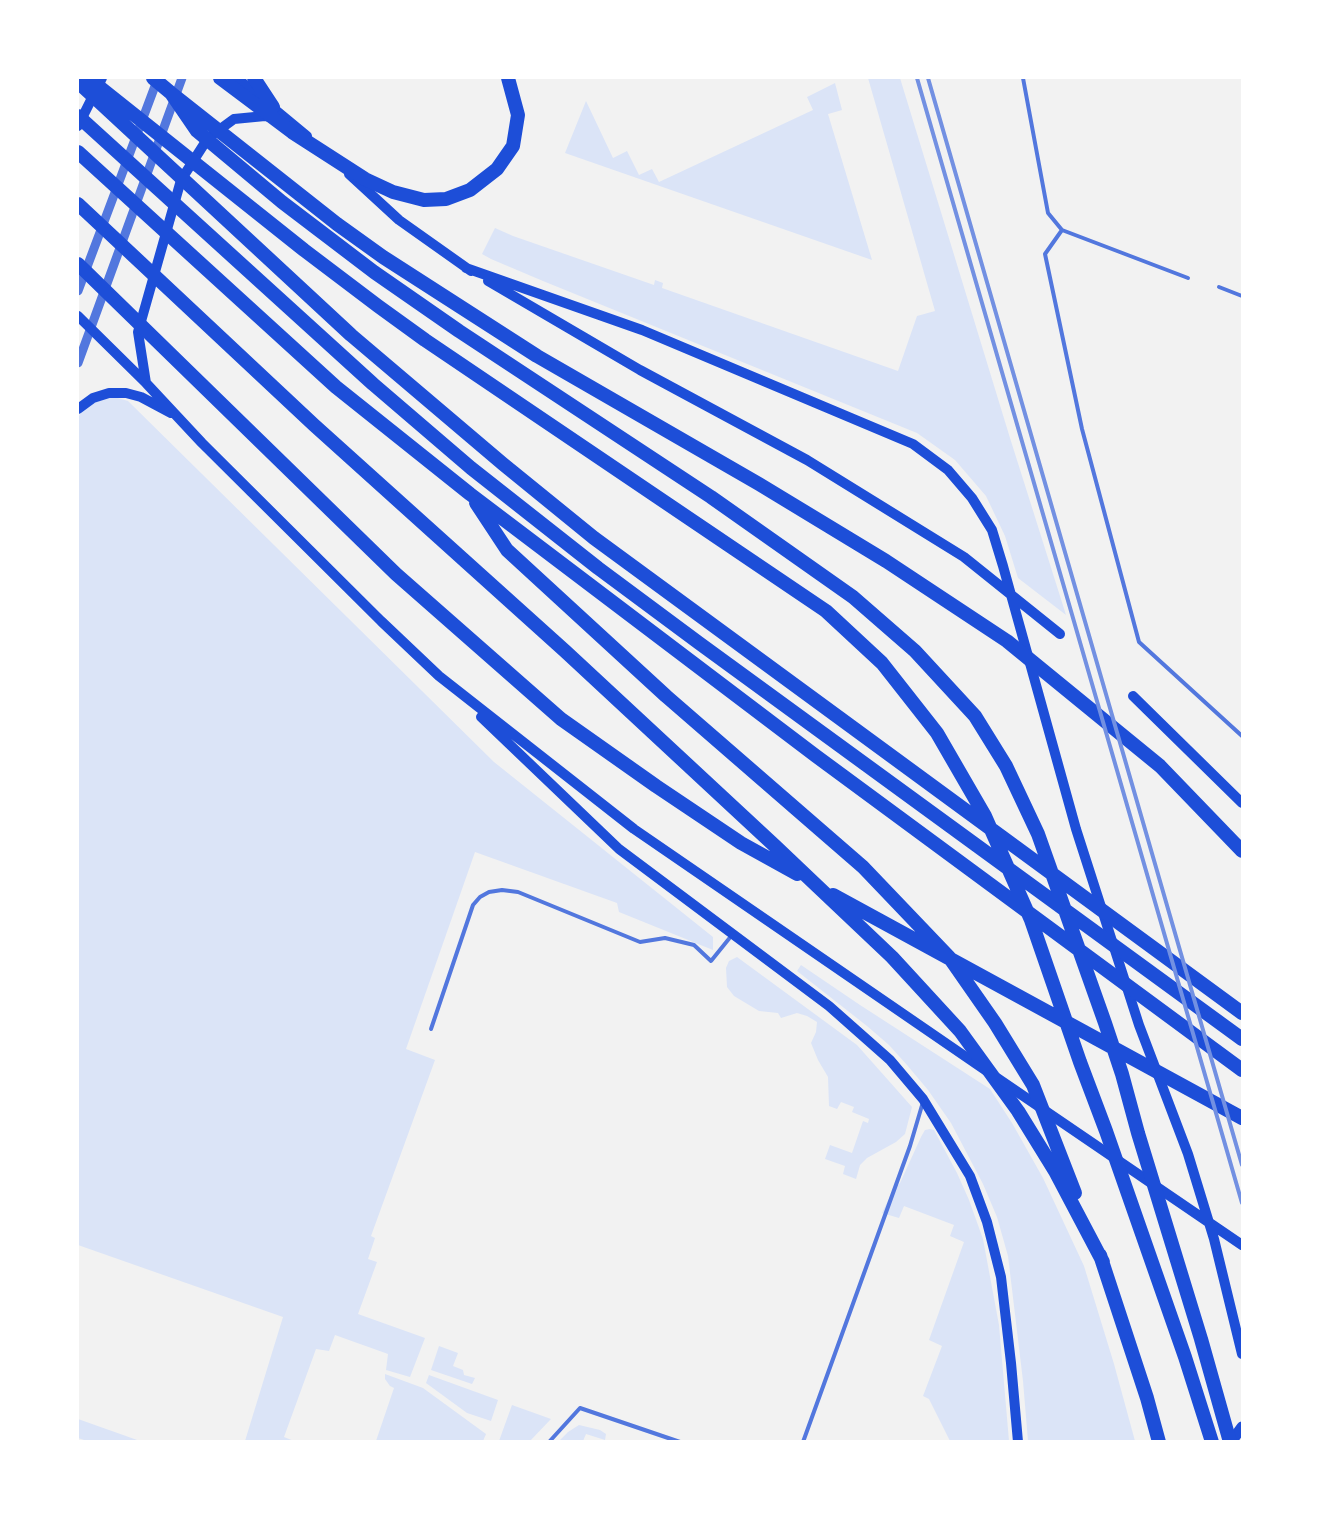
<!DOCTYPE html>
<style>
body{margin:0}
#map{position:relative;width:1320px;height:1519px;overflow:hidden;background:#f2f2f2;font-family:"PT Sans Narrow",sans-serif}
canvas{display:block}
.frame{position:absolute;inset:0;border:79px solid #fff;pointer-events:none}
</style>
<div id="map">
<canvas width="1320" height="1519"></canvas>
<div class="frame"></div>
</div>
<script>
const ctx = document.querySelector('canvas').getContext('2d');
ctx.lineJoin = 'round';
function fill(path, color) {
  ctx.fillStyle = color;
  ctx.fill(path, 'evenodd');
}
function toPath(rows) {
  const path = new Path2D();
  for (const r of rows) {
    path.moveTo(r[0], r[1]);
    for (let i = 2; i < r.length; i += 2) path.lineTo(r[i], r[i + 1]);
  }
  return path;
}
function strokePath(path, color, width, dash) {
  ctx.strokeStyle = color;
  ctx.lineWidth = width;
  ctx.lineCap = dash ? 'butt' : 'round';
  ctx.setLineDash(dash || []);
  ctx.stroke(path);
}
fill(toPath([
 [868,78,900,78,1010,438,1066,615,1018,578,1005,536,986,496,955,460,917,433,543,281,491,259,482,254,495,228,513,236,654,285,655,280,663,283,662,288,898,371,917,316,935,311],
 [835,83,842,110,828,114,872,260,565,153,586,101,613,158,627,151,639,175,652,169,659,182,813,110,807,97],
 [114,397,128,401,494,762,713,937,713,950,619,912,617,903,475,852,406,1049,435,1060,371,1236,375,1238,368,1259,377,1262,358,1314,425,1338,410,1377,386,1370,388,1354,335,1335,329,1351,316,1349,284,1437,294,1441,245,1441,283,1317,78,1245,78,418,85,405],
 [737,957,857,1045,912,1107,905,1134,896,1142,867,1158,860,1165,856,1179,843,1174,845,1166,825,1159,830,1145,852,1153,863,1121,868,1123,869,1119,852,1112,854,1107,841,1102,837,1109,829,1106,828,1077,818,1060,811,1043,816,1032,817,1022,807,1016,797,1013,781,1018,778,1013,759,1011,734,996,727,987,726,968,729,961],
 [801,965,860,1005,990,1089,1012,1123,1043,1178,1084,1266,1114,1364,1135,1441,1028,1441,1023,1381,1008,1256,997,1217,983,1184,951,1123,928,1090,907,1065,889,1045,867,1026,797,971],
 [930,1129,934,1130,957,1173,969,1200,983,1239,999,1325,1009,1441,950,1441,929,1399,923,1396,942,1346,929,1340,964,1242,950,1236,954,1225,904,1206,899,1218,882,1213,891,1194,900,1183,921,1137,925,1130],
 [439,1346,458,1353,453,1366,463,1370,464,1375,475,1378,472,1384,431,1370],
 [385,1374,423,1388,486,1434,483,1441,376,1441,394,1388,390,1386,385,1379],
 [429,1375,498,1400,491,1421,467,1413,426,1383],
 [512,1405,551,1419,530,1441,499,1441],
 [78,1419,140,1441,87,1441,78,1438],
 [579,1425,600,1430,606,1434,605,1440,586,1434,583,1441,559,1441,568,1432]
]), '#dbe4f7');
strokePath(toPath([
 [1023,78,1048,213,1062,230,1188,278],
 [1062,230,1045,254,1082,429,1139,642,1242,736],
 [1219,287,1242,296],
 [431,1029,473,905,480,897,489,892,502,890,518,892,640,942,665,938,694,945,711,961,732,935],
 [549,1442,580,1408,680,1442],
 [803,1442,910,1146,923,1102]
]), '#5277de', 4);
strokePath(toPath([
 [78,291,158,78],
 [78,363,182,78]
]), '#5277de', 9);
strokePath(toPath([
 [237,78,307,136],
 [78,126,102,78],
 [349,174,399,220,471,271],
 [466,268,642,330,913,444,948,470,972,498,992,530,1003,566,1076,829,1139,1025,1188,1154,1214,1239,1242,1354],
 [488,281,640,370,807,460,964,557,1060,634],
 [78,316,146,383,202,443,381,621,439,676,634,829,985,1070],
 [146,383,138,332,181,180,208,138,234,119,265,116,271,117],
 [78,409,93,398,109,393,126,393,141,397,171,413],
 [1133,696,1242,803],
 [481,717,619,849,829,1006,890,1060,923,1099,970,1176,987,1222,1001,1277,1011,1363,1018,1442],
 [997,1078,1242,1245]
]), '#1d4ed8', 10);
strokePath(toPath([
 [1231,1442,1242,1427]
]), '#1d4ed8', 11);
strokePath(toPath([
 [88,78,304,250,378,306,425,340,826,611,882,663,937,733,985,816,1031,920,1080,1062,1106,1131,1185,1357,1212,1442],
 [153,78,171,93,337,224,383,257,537,356,759,484,886,561,1007,641,1160,766,1242,851],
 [220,78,292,132,365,179,393,192,424,200,446,199,470,190,497,169,513,146,518,115,508,78],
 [254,78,273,107],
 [78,82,351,335,503,464,594,538,1242,1013],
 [171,93,197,131,282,202,374,272,459,331,711,497,853,597,915,651,975,716,1006,766,1038,834,1105,1023,1122,1074,1138,1133,1201,1339,1230,1442],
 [78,116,373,384,471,468,598,568,699,643,1242,1039],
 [78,152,336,387,470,494,816,756,1242,1070],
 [78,204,314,425,565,651,775,846,892,957,960,1031,1018,1111,1055,1171,1103,1262],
 [78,264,396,574,561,719,656,786,741,843,797,874],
 [476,503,507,550,666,696,863,867,949,957,995,1023,1033,1085,1075,1193],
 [833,895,1242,1118],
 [1100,1255,1147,1398,1159,1442]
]), '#1d4ed8', 14);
strokePath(toPath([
 [917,78,1242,1203],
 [928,78,1242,1165]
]), '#7290e2', 4);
</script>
